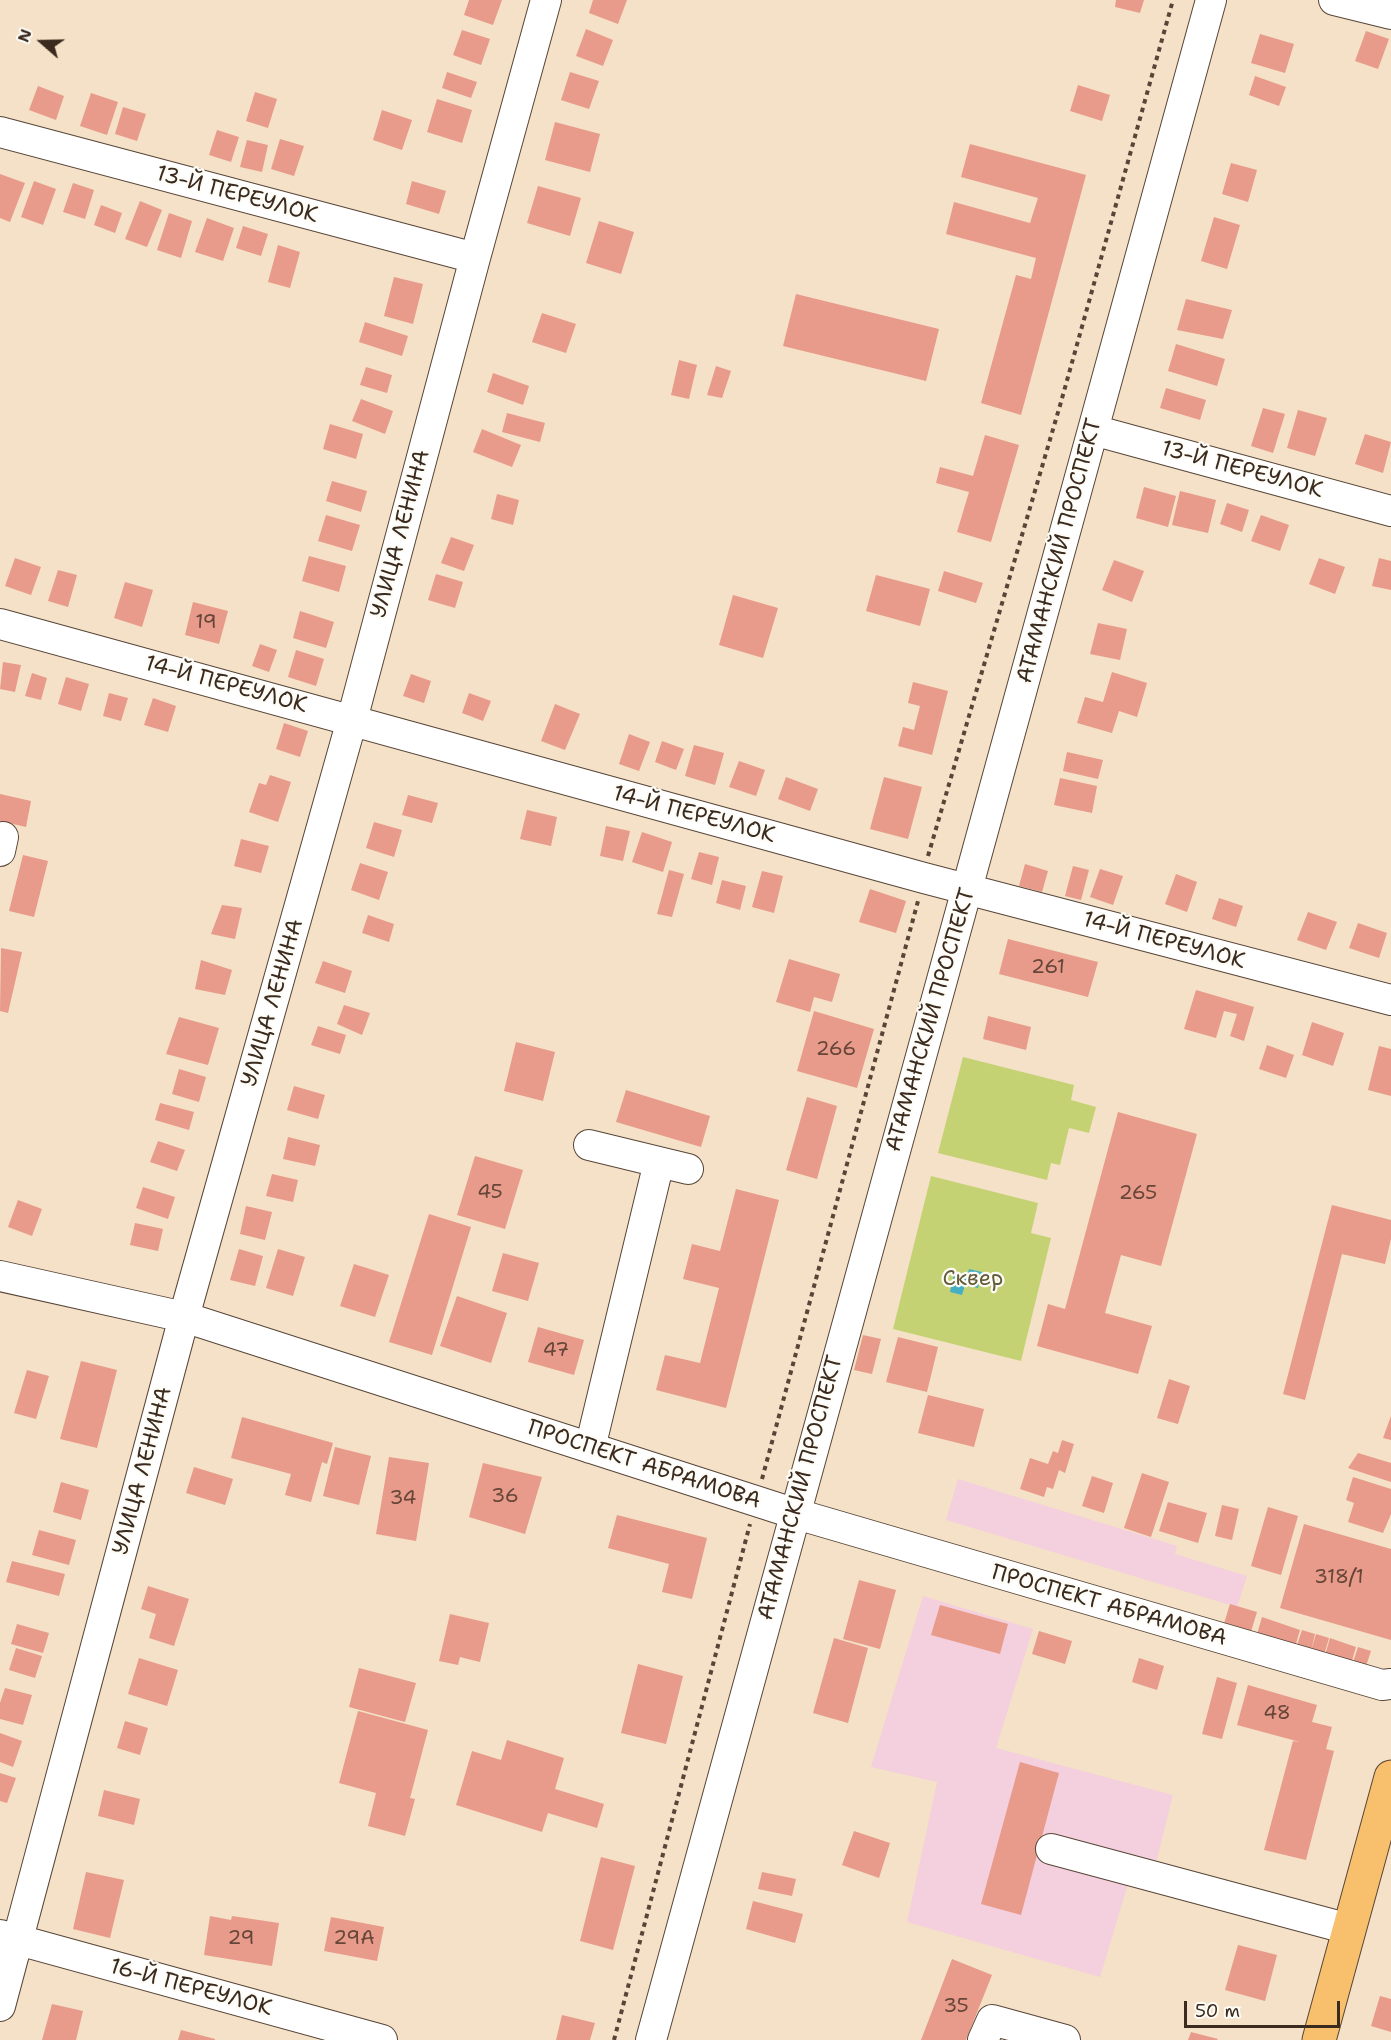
<!DOCTYPE html>
<html>
<head>
<meta charset="utf-8">
<style>
  body { margin:0 }
  #map { position:relative; width:1391px; height:2040px; overflow:hidden; background:#f4e1c7; font-family:"Shantell Sans",sans-serif }
  canvas { display:block }
  .north { position:absolute; left:12px; top:12px; width:60px; height:60px; -webkit-text-stroke:4px #fdfcf7; paint-order:stroke; rotate:290deg; font-size:16px; font-weight:700; line-height:24px; text-align:center; color:#3b2a1e }
  .north::after { content:''; display:block; margin:auto; width:21px; height:27px; background:#3b2a1e; clip-path:polygon(50% 0,100% 100%,50% 72%,0 100%) }
  .scale { position:absolute; left:1184px; top:2001px; width:156px; height:27px; box-sizing:border-box; border:3px solid #3b2a1e; border-top:0; padding-left:8px; font-size:18px; line-height:21px; white-space:nowrap; color:#3b2a1e; -webkit-text-stroke:4px #fdfcf7; paint-order:stroke }
</style>
</head>
<body>
<div id="map">
<canvas width="1391" height="2040"></canvas>
<div class="north">N</div>
<div class="scale">50 m</div>
</div>
<script>
const c = document.querySelector('canvas').getContext('2d');
c.lineJoin = 'round';
function paint(path, color) {
  c.fillStyle = color;
  c.fill(path, 'evenodd');
}
function trace(path, color, width, dash) {
  c.strokeStyle = color;
  c.lineWidth = width;
  c.lineCap = dash ? 'butt' : 'round';
  c.setLineDash(dash || []);
  c.stroke(path);
}
function label(font, color, halo, rows, align = 'center') {
  c.font = font + ' "Shantell Sans",sans-serif';
  c.lineWidth = 4.5;
  c.setLineDash([]);
  c.textBaseline = 'middle';
  c.strokeStyle = halo;
  c.fillStyle = color;
  for (const [text, x, y, turn = 0] of rows) {
    c.save();
    c.translate(x, y);
    c.rotate((+turn || 0) * Math.PI / 180);
    c.textAlign = isNaN(turn) ? turn : align;
    if (halo) c.strokeText(text, 0, 0);
    c.fillText(text, 0, 0);
    c.restore();
  }
}
paint(new Path2D(`
  M958,1479L1177,1546L1175,1554L1247,1576L1237,1607L946,1520Z
  M923,1596L1033,1629L996,1748L1173,1795L1149,1891L1128,1884L1100,1977L907,1922L937,1782L871,1767Z`), '#f4cfdd');
paint(new Path2D(`
  M963,1057L1074,1085L1071,1100L1096,1107L1089,1133L1069,1128L1060,1165L1051,1163L1047,1180L938,1153Z
  M931,1176L1038,1203L1031,1233L1051,1238L1021,1361L893,1329Z`), '#c5d273');
paint(new Path2D(`
  M969,1269L982,1272L978,1288L965,1285L962,1295L950,1292L954,1274L967,1277Z`), '#45b0c3');
paint(new Path2D(`
  M469,0H502L493,25L464,15Z
  M593,0H627L618,24L589,13Z
  M1116,0H1144L1140,13L1115,7Z
  M586,29L613,40L603,66L576,56Z
  M462,30L490,39L481,65L453,55Z
  M1366,31L1389,39L1378,69L1355,61Z
  M1260,34L1294,44L1285,73L1251,63Z
  M447,72L477,82L471,98L442,88Z
  M570,72L599,81L589,109L561,100Z
  M1255,76L1286,87L1279,106L1249,95Z
  M1078,85L1110,95L1102,121L1070,111Z
  M38,86L64,96L56,120L29,110Z
  M255,92L277,99L268,128L246,121Z
  M91,93L118,102L107,135L80,126Z
  M437,99L472,110L462,143L427,132Z
  M123,107L146,114L137,141L115,134Z
  M382,110L412,120L402,150L373,140Z
  M555,122L600,134L590,172L545,160Z
  M217,130L239,137L231,162L209,155Z
  M280,139L304,146L294,176L271,169Z
  M247,140L268,145L262,172L240,167Z
  M970,144L1086,175L1021,415L981,403L1016,275L1031,279L1036,258L946,234L954,202L1030,223L1038,198L961,177Z
  M1231,163L1257,170L1248,202L1222,194Z
  M0,174L25,183L10,222L0,218Z
  M34,181L56,189L43,225L21,217Z
  M412,181L446,191L439,214L406,204Z
  M73,183L94,190L85,219L63,212Z
  M538,186L581,198L570,236L527,223Z
  M140,201L162,210L147,247L125,239Z
  M101,205L122,213L115,233L94,225Z
  M169,213L192,221L181,258L157,250Z
  M1214,217L1240,225L1227,269L1201,261Z
  M207,218L234,228L223,261L195,252Z
  M599,221L634,232L621,274L586,263Z
  M243,226L268,234L261,256L236,248Z
  M278,245L300,252L290,288L268,282Z
  M394,277L423,284L413,324L384,316Z
  M796,294L939,329L926,381L783,346Z
  M1186,299L1232,310L1223,339L1177,330Z
  M542,313L576,324L566,353L532,342Z
  M365,322L408,336L402,356L359,342Z
  M1176,344L1225,359L1217,386L1168,371Z
  M679,360L697,365L689,399L671,395Z
  M716,366L731,371L722,398L707,395Z
  M366,367L392,375L387,393L360,385Z
  M493,373L529,386L523,405L487,392Z
  M1166,388L1206,400L1200,420L1160,408Z
  M361,399L393,411L385,434L352,421Z
  M1263,408L1285,414L1273,453L1251,446Z
  M1298,410L1327,418L1315,456L1287,448Z
  M507,413L545,423L540,442L502,432Z
  M330,424L363,434L356,459L323,449Z
  M482,429L521,445L512,467L473,452Z
  M1365,434L1391,442L1383,473L1355,464Z
  M985,435L1019,445L991,542L957,532L969,492L936,483L940,467L973,476Z
  M332,481L367,491L361,512L326,501Z
  M1144,487L1176,496L1168,527L1136,518Z
  M1180,491L1216,500L1208,533L1172,525Z
  M497,494L519,500L513,525L491,519Z
  M1227,503L1249,510L1242,532L1220,524Z
  M326,515L360,525L352,551L318,541Z
  M1261,515L1289,525L1280,551L1251,541Z
  M451,537L474,545L464,571L441,563Z
  M309,556L346,566L339,592L302,581Z
  M15,558L41,567L31,595L5,586Z
  M1319,558L1345,567L1335,594L1309,584Z
  M1379,558L1391,561V590L1372,586Z
  M1114,560L1144,571L1132,602L1102,590Z
  M58,570L77,575L68,607L48,601Z
  M944,571L983,583L976,603L938,591Z
  M436,574L463,582L455,608L428,600Z
  M876,575L930,589L920,626L866,611Z
  M125,582L153,590L142,627L114,618Z
  M733,595L778,608L763,658L719,645Z
  M193,602L228,611L219,644L185,635Z
  M300,611L334,622L326,648L293,638Z
  M1098,623L1127,629L1120,660L1090,654Z
  M260,644L277,650L269,672L252,666Z
  M296,650L324,659L316,686L288,677Z
  M3,662L21,665L15,692L0,689Z
  M1112,672L1147,683L1137,717L1119,711L1112,733L1077,723L1085,697L1103,702Z
  M32,673L47,678L41,700L25,696Z
  M411,674L431,681L424,703L403,696Z
  M66,677L89,684L81,711L58,704Z
  M913,682L948,691L932,755L898,746L903,727L914,730L920,706L908,703Z
  M109,693L128,698L121,721L103,716Z
  M469,693L491,701L483,721L462,713Z
  M153,698L176,706L168,732L144,725Z
  M555,704L580,714L565,750L541,741Z
  M284,723L308,731L300,757L276,749Z
  M629,734L650,742L639,771L619,764Z
  M662,741L684,749L676,770L655,762Z
  M694,745L724,753L715,785L685,776Z
  M1067,752L1103,760L1098,779L1063,771Z
  M739,761L765,770L756,796L729,787Z
  M270,775L291,782L278,822L249,812L259,783L266,785Z
  M786,777L818,789L810,811L778,799Z
  M884,777L922,787L908,839L870,829Z
  M1060,778L1097,786L1092,813L1054,805Z
  M0,794L31,801L26,827L0,821Z
  M408,795L438,803L432,823L402,815Z
  M527,810L557,817L551,846L520,839Z
  M374,822L402,830L394,857L366,848Z
  M606,826L630,831L623,861L600,856Z
  M642,832L672,842L663,872L632,862Z
  M241,839L269,846L261,873L234,866Z
  M699,852L719,857L712,885L691,879Z
  M23,855L48,861L34,917L9,911Z
  M360,863L388,872L379,900L351,890Z
  M1025,864L1048,871L1042,892L1019,886Z
  M1073,866L1089,870L1081,900L1065,896Z
  M1100,869L1123,876L1113,905L1090,897Z
  M669,870L684,874L672,917L657,914Z
  M762,871L783,876L774,913L752,907Z
  M1176,874L1197,882L1187,912L1165,904Z
  M722,880L746,886L740,910L716,903Z
  M870,889L906,901L896,933L859,922Z
  M1219,898L1243,906L1236,927L1212,919Z
  M222,905L242,908L235,939L211,934Z
  M1308,912L1337,922L1326,950L1297,940Z
  M368,915L394,924L389,942L362,933Z
  M1358,923L1387,933L1379,958L1349,948Z
  M1008,939L1098,962L1088,997L999,974Z
  M1,948L22,952L8,1013L0,1011Z
  M789,959L840,974L832,1002L814,997L810,1012L776,1002Z
  M201,960L232,970L225,995L195,989Z
  M323,961L352,971L345,993L315,983Z
  M1196,990L1254,1007L1244,1041L1230,1036L1237,1014L1224,1011L1216,1038L1184,1029Z
  M344,1005L370,1013L362,1035L337,1024Z
  M814,1011L874,1029L857,1088L797,1071Z
  M988,1016L1031,1027L1026,1050L983,1039Z
  M179,1017L219,1028L208,1065L166,1054Z
  M1312,1022L1344,1033L1333,1066L1302,1055Z
  M318,1026L346,1035L340,1054L311,1045Z
  M516,1042L555,1052L543,1101L504,1091Z
  M1267,1045L1294,1055L1286,1078L1259,1069Z
  M1379,1046L1391,1049V1096L1368,1090Z
  M179,1069L206,1077L199,1102L172,1094Z
  M294,1086L325,1095L318,1119L287,1110Z
  M626,1090L710,1116L701,1147L616,1122Z
  M807,1097L837,1106L817,1179L786,1170Z
  M160,1103L194,1112L189,1130L155,1120Z
  M1118,1112L1197,1134L1161,1266L1121,1255L1105,1313L1152,1326L1138,1374L1037,1346L1048,1304L1065,1309Z
  M288,1137L320,1145L315,1166L283,1159Z
  M158,1141L185,1150L177,1171L150,1162Z
  M475,1156L523,1170L505,1229L457,1215Z
  M272,1174L298,1180L293,1202L266,1196Z
  M143,1187L175,1197L168,1219L136,1208Z
  M736,1189L779,1200L726,1408L656,1390L665,1355L700,1363L719,1288L683,1279L692,1244L720,1251Z
  M18,1200L42,1209L32,1236L8,1227Z
  M1332,1205L1391,1220V1239L1385,1264L1342,1254L1305,1400L1283,1394Z
  M246,1206L272,1212L265,1240L240,1234Z
  M429,1214L471,1227L432,1355L389,1342Z
  M135,1223L163,1229L158,1251L130,1245Z
  M239,1249L263,1256L255,1286L230,1280Z
  M278,1249L305,1257L293,1296L266,1288Z
  M503,1253L539,1263L528,1301L492,1291Z
  M354,1264L389,1275L375,1317L340,1306Z
  M457,1296L507,1313L491,1363L440,1346Z
  M538,1327L584,1340L574,1375L528,1362Z
  M863,1335L881,1339L872,1374L854,1370Z
  M898,1337L938,1347L927,1392L886,1382Z
  M81,1361L117,1370L97,1448L60,1439Z
  M27,1370L49,1376L36,1419L14,1413Z
  M1169,1379L1190,1386L1178,1424L1157,1418Z
  M928,1395L984,1409L974,1447L918,1433Z
  M1391,1416V1440L1383,1438Z
  M242,1417L333,1443L327,1464L322,1462L311,1502L285,1495L291,1474L231,1458Z
  M1062,1440L1074,1444L1065,1473L1059,1470L1053,1489L1047,1487L1044,1497L1020,1489L1030,1458L1048,1464L1053,1451L1058,1453Z
  M335,1447L371,1456L359,1505L323,1496Z
  M1358,1453L1391,1463V1482L1348,1468Z
  M389,1457L429,1463L416,1541L376,1534Z
  M483,1463L542,1477L525,1534L469,1517Z
  M194,1467L233,1479L225,1505L186,1493Z
  M1142,1473L1169,1482L1151,1537L1124,1528Z
  M1092,1476L1113,1483L1104,1513L1082,1506Z
  M1353,1477L1391,1489V1514L1383,1533L1348,1522L1354,1503L1346,1500Z
  M61,1482L89,1490L81,1520L53,1512Z
  M1168,1502L1207,1513L1198,1543L1159,1531Z
  M1222,1505L1239,1509L1232,1540L1215,1536Z
  M1268,1507L1298,1516L1281,1575L1251,1566Z
  M617,1515L707,1538L692,1599L662,1592L669,1564L608,1548Z
  M1304,1524L1391,1549V1640L1280,1608Z
  M39,1530L76,1540L69,1565L32,1555Z
  M12,1561L65,1574L59,1596L6,1582Z
  M859,1580L896,1590L880,1649L843,1639Z
  M148,1586L189,1599L174,1646L149,1638L156,1614L141,1609Z
  M1230,1604L1257,1612L1249,1638L1222,1630Z
  M940,1605L1008,1624L1000,1654L931,1635Z
  M450,1614L489,1623L480,1662L460,1657L458,1665L439,1661Z
  M1262,1617L1300,1630L1293,1654L1255,1641Z
  M17,1624L49,1633L43,1653L11,1644Z
  M1302,1630L1315,1634L1311,1651L1316,1634L1329,1638L1322,1662L1294,1654Z
  M1039,1631L1072,1641L1065,1664L1032,1654Z
  M834,1638L868,1648L848,1723L813,1713Z
  M1330,1638L1356,1647L1349,1671L1323,1662Z
  M1358,1647L1371,1651L1363,1675L1350,1671Z
  M16,1648L42,1656L35,1678L9,1670Z
  M139,1658L178,1670L167,1706L128,1694Z
  M1139,1658L1164,1666L1157,1690L1132,1682Z
  M638,1664L683,1676L666,1744L621,1733Z
  M359,1668L416,1683L405,1722L349,1707Z
  M1217,1677L1237,1683L1222,1739L1202,1734Z
  M1248,1685L1317,1705L1312,1722L1332,1727L1326,1749L1334,1751L1306,1860L1264,1850L1293,1741L1300,1742L1237,1725Z
  M5,1688L32,1695L23,1725L0,1719V1703Z
  M358,1711L428,1730L410,1798L415,1799L405,1836L368,1826L376,1793L339,1783Z
  M125,1721L148,1728L140,1755L117,1748Z
  M0,1733L22,1741L13,1767L0,1762Z
  M507,1740L564,1758L555,1789L604,1804L597,1828L548,1813L542,1832L456,1805L472,1751L501,1760Z
  M1020,1762L1059,1773L1021,1915L981,1904Z
  M0,1773L16,1778L7,1803L0,1801Z
  M104,1790L140,1799L134,1825L98,1816Z
  M854,1831L890,1843L879,1878L842,1865Z
  M601,1857L635,1866L613,1950L580,1941Z
  M86,1872L124,1880L110,1938L73,1929Z
  M762,1872L796,1879L792,1896L758,1889Z
  M753,1901L803,1914L795,1943L746,1929Z
  M210,1916L231,1920L232,1916L279,1923L272,1966L204,1955Z
  M331,1917L384,1927L377,1961L324,1951Z
  M1238,1945L1277,1955L1265,2001L1225,1990Z
  M952,1959L992,1975L966,2040H921Z
  M1380,1996L1391,1999V2032L1371,2026Z
  M52,2004L83,2011L76,2040H42Z
  M562,2015L595,2023L590,2040H556Z
  M181,2030L215,2039V2040H178Z
  M1191,2032L1218,2039L1217,2040H1188Z`), '#e89b8a');
const minor = new Path2D(`
  M1334,0L1391,14
  M0,132L475,258
  M1093,430L1391,511
  M0,624L924,878L1391,1000
  M0,851L3,837
  M589,1145L659,1162L590,1448
  M659,1162L688,1169
  M0,1276L184,1317L793,1513L1382,1685L1391,1684
  M1051,1849L1349,1929
  M0,1935L382,2040
  M0,2006L184,1317L352,720L475,258L546,0
  M651,2040L1211,0
  M983,2040L992,2020L1065,2040`);
const major = new Path2D(`
  M1319,2040L1391,1777`);
trace(minor, '#574537', 32);
trace(major, '#574537', 35);
trace(new Path2D(`
  M928,856L1061,402L1173,0
  M762,1479L918,901
  M614,2040L750,1524`), '#574537', 4, [4.5, 4.5]);
trace(minor, '#fff', 30);
trace(major, '#f8bf6c', 33);
label('20px', '#664639', null, [
  ["19",206,623],
  ["261",1048,968],
  ["266",836,1050],
  ["45",490,1193],
  ["265",1138,1194],
  ["47",556,1351],
  ["36",505,1497],
  ["34",403,1499],
  ["318/1",1339,1578],
  ["48",1277,1714],
  ["29",241,1939],
  ["29А",354,1939],
  ["35",956,2007]
]);
label('22px', '#3b2a1e', '#fdfcf7', [
  ["13-Й ПЕРЕУЛОК",237,195,15],
  ["13-Й ПЕРЕУЛОК",1242,470,15],
  ["УЛИЦА ЛЕНИНА",401,534,-75],
  ["АТАМАНСКИЙ ПРОСПЕКТ",1060,551,-75],
  ["14-Й ПЕРЕУЛОК",226,685,15],
  ["14-Й ПЕРЕУЛОК",694,815,15],
  ["14-Й ПЕРЕУЛОК",1164,941,15],
  ["УЛИЦА ЛЕНИНА",273,1003,-74],
  ["АТАМАНСКИЙ ПРОСПЕКТ",931,1020,-74],
  ["ПРОСПЕКТ АБРАМОВА",644,1465,18],
  ["УЛИЦА ЛЕНИНА",143,1471,-75],
  ["АТАМАНСКИЙ ПРОСПЕКТ",801,1488,-75],
  ["ПРОСПЕКТ АБРАМОВА",1109,1606,16],
  ["16-Й ПЕРЕУЛОК",191,1988,15]
]);
label('22px', '#645c38', '#fdfcf7', [
  ["Сквер",973,1279]
]);
</script>
</body>
</html>
